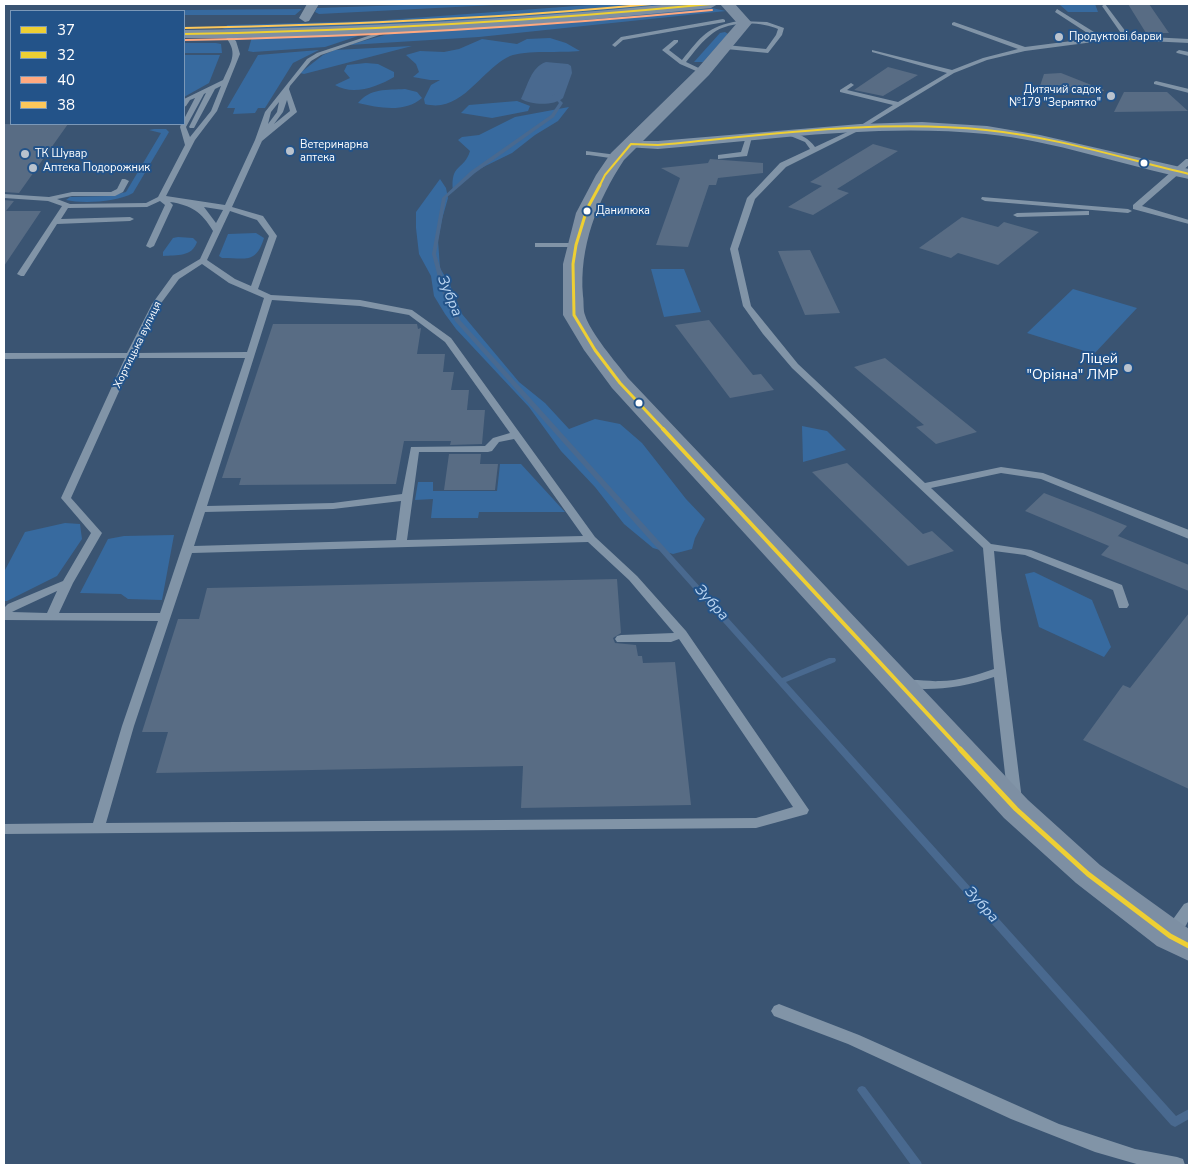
<!DOCTYPE html>
<html>
<head>
<meta charset="utf-8">
<style>
  body { margin:0 }
  #map { position:relative; width:1193px; height:1169px; overflow:hidden; background:#3a5472; font-family:"Nunito Sans",sans-serif }
  canvas { display:block }
  .frame { position:absolute; inset:0; border:5px solid #fff; pointer-events:none }
  .legend { position:absolute; left:10px; top:10px; width:175px; height:115px; box-sizing:border-box; background:#235389; border:1px solid #7b98b8; margin:0; padding:6px 9px; list-style:none; font-size:15px; color:#fff }
  .legend li { display:flex; align-items:center; gap:10px; height:25px }
  .legend b { width:25px; border:1px solid #7b98b8 }
</style>
</head>
<body>
<div id="map">
<canvas width="1193" height="1169"></canvas>
<div class="frame"></div>
<ul class="legend">
<li><b style="height:6px;background:#eecf33"></b>37</li>
<li><b style="height:6px;background:#eecf33"></b>32</li>
<li><b style="height:6px;background:#ffa980"></b>40</li>
<li><b style="height:6px;background:#fdc75a"></b>38</li>
</ul>
</div>
<script>
const c = document.querySelector('canvas').getContext('2d');
c.lineJoin = 'round';
function paint(path, color) {
  c.fillStyle = color;
  c.fill(path, 'evenodd');
}
function trace(path, color, width, dash) {
  c.strokeStyle = color;
  c.lineWidth = width;
  c.lineCap = dash ? 'butt' : 'round';
  c.setLineDash(dash || []);
  c.stroke(path);
}
function label(font, color, halo, rows, align = 'center') {
  c.font = font + ' "Nunito Sans",sans-serif';
  c.lineWidth = 4;
  c.setLineDash([]);
  c.textBaseline = 'middle';
  c.strokeStyle = halo;
  c.fillStyle = color;
  for (const [text, x, y, turn = 0] of rows) {
    c.save();
    c.translate(x, y);
    c.rotate((+turn || 0) * Math.PI / 180);
    c.textAlign = isNaN(turn) ? turn : align;
    if (halo) c.strokeText(text, 0, 0);
    c.fillText(text, 0, 0);
    c.restore();
  }
}
paint(new Path2D(`
  M435,4H514L319,14L315,12L317,8Z
  M603,4H678C528,20 377,27 227,30L222,28L228,25L372,21Z
  M1095,4L1098,12H1068L1060,5Z
  M712,8L726,11L479,37L349,45L395,32Z
  M302,9L295,15H184V11H80Z
  M725,32L728,34L703,62H694L720,33Z
  M367,33L325,47L253,52L248,51L252,37Z
  M550,38L566,43L580,51C563,53 525,50 510,56C481,69 462,114 425,104L424,99L431,85L440,80H430L413,77L419,72L416,64L406,55L420,51L444,52L459,49L482,39L517,44L527,39Z
  M184,43H216L221,44L222,53H184Z
  M412,46L304,74L300,73L323,55L335,50Z
  M319,50L293,63L265,108H258L255,113L233,114L235,108H227L258,55Z
  M184,55H220L209,83L184,97Z
  M366,63L378,64L394,72V77C377,87 353,96 335,85L350,78L344,71L347,65Z
  M405,89L417,92L422,98C405,113 379,108 358,103C370,88 387,90 405,89Z
  M517,101L530,106L528,111L492,118L461,113L469,105Z
  M569,107L558,121L535,135L512,153L473,172L453,191C450,163 464,171 470,151L458,140L462,137L479,135L515,117Z
  M154,129H166L169,132L133,193C117,202 83,204 66,200L70,197L110,196L126,192L161,133L149,130Z
  M440,179L446,188L448,198L442,219L438,240L440,268L450,285L462,314L519,382L545,403L569,429L595,419L620,424L642,443L686,499L705,519L695,538L692,549L673,554L653,548L624,524L595,487L561,451L529,407L456,329L445,314L434,296L431,276L419,254L416,228V212Z
  M256,233L264,238C256,264 246,258 222,258L219,256L228,234Z
  M178,237L193,238L197,242C192,257 177,255 163,256V252L173,238Z
  M651,269H684L701,312L664,317Z
  M1073,289L1137,308L1094,354L1027,333Z
  M802,426L827,431L846,450L803,462Z
  M500,464H521L565,512H479L478,518H431L433,499L415,500L418,482H433V491H497Z
  M65,523L80,524L82,539L57,576L7,601H4V572L25,532Z
  M174,535L162,600L128,599L121,594L80,593L108,539L124,536Z
  M1034,572L1092,600L1111,647L1104,657L1039,627L1025,574Z`), '#376a9f');
paint(new Path2D(`
  M546,62L568,64L571,66L572,73L563,98C554,106 531,105 521,99C528,85 531,67 546,62Z`), '#49698f');
paint(new Path2D(`
  M554,94L563,103L554,117L475,173L446,198L436,254L447,289L460,320L782,678L829,658H835L836,660L835,662L786,682L1176,1116L1189,1109V1119L1175,1127L1171,1125L455,321L441,289L432,254L442,198L471,171L551,115L559,103L552,95Z
  M862,1086L865,1087L921,1162L922,1165H911L859,1093L857,1090L859,1087Z`), '#49698f');
paint(new Path2D(`
  M1128,4H1149L1169,33H1146Z
  M888,67L918,75L883,96L854,90Z
  M1061,73L1104,90V91L1038,92L1044,74Z
  M1124,92H1167L1188,111L1114,112Z
  M4,124H68L19,193L4,192Z
  M873,144L898,151L837,189L849,193L813,215L788,207L822,186L810,182Z
  M710,159L763,163V173L718,178L716,185H709L688,247L656,245L680,178L661,168L708,163Z
  M4,200L14,201L6,211H41L4,266Z
  M962,217L998,227L1004,222L1039,232L998,265L958,253L951,258L919,248Z
  M810,250L840,313L805,315L778,251Z
  M709,320L753,375L761,374L774,390L730,398L675,325Z
  M273,324H417L418,329L421,328L417,354H445L443,372H454L451,390H469L467,410H485L482,444L450,445L451,441H404L396,484L239,485L241,478H222Z
  M885,358L977,432L936,444L916,427L924,425L854,367Z
  M449,454H481L480,464H498L495,490H444Z
  M847,463L923,534L932,531L954,551L908,566L812,472Z
  M1044,493L1093,512L1127,526L1109,546L1025,511Z
  M1118,536L1189,565V591L1101,555Z
  M617,579L621,633L613,638L615,643L636,645L638,656H642L643,663L675,662L691,805L521,808L523,766L156,773L168,732H142L178,619H199L207,588Z
  M1189,613V789L1083,740L1123,685L1130,688Z`), '#586c84');
paint(new Path2D(`
  M1105,4L1129,36L1189,39V43L1127,40L1101,41L1025,51L987,60L954,73L862,129L786,167L755,199L738,249L751,306L798,364L925,483L1001,467L1043,473L1189,530V539L1041,479L1001,473L931,488L991,544L1031,550L1122,585L1129,605L1127,608H1119L1113,590L1025,555L994,551L1001,630L1022,800L1020,803L1015,805L1010,803L1008,800L994,677C964,687 937,691 905,688L901,687L899,684L901,681C912,678 928,682 940,681C959,681 976,675 994,669L983,548L792,368L763,334L743,306L730,249L747,198L780,163L810,149L805,142L788,135V133C798,132 809,138 815,147L858,127L893,105L840,92V90L851,83L854,85L847,90L898,102L947,73L872,52V50L952,70L983,58L1018,49L952,25V23L954,22L1025,47L1095,38L1055,12L1057,9L1102,37L1123,36L1102,6Z
  M723,19L725,20V22L623,40L615,47L612,45L621,37Z
  M739,21L767,22L784,28L782,35L768,53L726,49L723,47L726,45L766,49L776,35L778,29C761,21 728,21 713,33C702,41 694,52 686,62L705,71V73L703,74L680,64L662,50L674,40H678V42L669,50L682,60C701,37 707,26 739,21Z
  M389,29L394,30L321,55L311,61L290,86L289,89L297,112L262,141L232,207L263,216L277,236L258,289L271,295L360,300L412,310L451,338L595,537L637,576L686,631L809,810L807,814L756,828L4,834V824L93,823L122,726L158,621L4,620V608L8,604L63,581L91,533L61,498L125,358L4,359V353H127L152,304L173,275L200,259L213,231C202,212 191,205 170,202L173,205L154,246L150,248L146,246L165,205L160,201L147,207L68,208L61,219L130,217L134,219L130,221L57,224L24,276H21L17,274L62,206L48,201L4,198V194L49,197L72,192H111L117,189L122,179H125L129,181L123,192L115,196H72L57,199L70,204L146,203L158,197L185,145L180,127L181,124H184V119L195,98L190,100L186,106L184,107V99L223,80C232,60 239,52 223,34L226,32L236,41L240,54L217,111L195,140L166,196L225,205L255,140L265,112L307,59L317,53ZM221,86L211,111L190,137L186,127L204,94L206,93L189,127L190,128H194L215,89ZM287,100L290,111L274,124L283,112ZM279,102L277,112L268,124L271,112ZM204,207L223,210L216,223ZM230,211L257,220L269,236L251,286L235,279L207,260ZM202,264L229,283L264,298L247,352L136,353L159,306L179,279ZM272,300L360,306L409,315L445,342L510,433L493,438L485,446L411,447L402,494L333,503L207,506ZM134,358H245L160,613H59L73,583L102,533L71,498ZM514,439L583,536L407,540L419,452H488L492,451L499,442ZM401,501L396,540L194,546L205,512L333,509ZM588,542L629,580L674,633L621,635L617,636L615,639L617,642H671L679,639L793,807L756,818L106,823L134,726L192,553ZM57,591L47,613L12,612L16,610Z
  M1179,50L1189,52V56L1177,53L1176,52Z
  M1156,81L1189,89V93L1154,84V82Z
  M749,135L752,137L747,156L718,159V155L741,152L746,137Z
  M586,151L617,155L621,157L617,159L589,155H586Z
  M1186,159H1189V165L1142,206L1189,220V224L1133,209V205Z
  M982,197L1128,209L1132,211L1128,213L985,201L981,199Z
  M1086,211H1089V215L1017,217L1013,215L1017,213Z
  M535,243H576L580,245L576,247H535Z
  M1189,902C1189,907 1191,914 1189,919C1186,928 1176,940 1166,937L1164,933L1166,929L1184,904Z
  M779,1004L859,1035L1059,1124L1135,1149L1177,1157L1183,1159L1185,1165H1140L1095,1152L1011,1119L848,1044L774,1016L771,1011L774,1006Z`), '#8194a7');
paint(new Path2D(`
  M307,4H319L309,21L305,22L299,18Z
  M922,122L987,126L1040,135L1189,169V179C1122,165 1055,141 986,134C877,123 766,140 658,149L626,147L624,144L626,141H658L860,124Z`), '#8194a7');
paint(new Path2D(`
  M672,4H718L711,8C536,26 360,39 184,38V30C347,28 510,20 672,4Z
  M720,4H735L752,23L709,75L624,160C597,201 579,247 583,296C584,302 583,310 585,315C591,334 616,362 628,378L1028,800L1100,865L1189,929V961L1157,946L1076,883L1004,818L612,388L584,350L563,315V264L576,213L596,175L611,153L697,69L737,23Z`), '#7d8fa3');
trace(new Path2D(`
  M631,144L658,145C767,135 877,119 986,130C1055,137 1122,158 1189,174
  M599,187L605,175L631,144`), '#eecf33', 2);
trace(new Path2D(`
  M600,185L587,209L576,245L573,264L574,315L595,350L620,383L664,430`), '#eecf33', 3);
trace(new Path2D(`
  M663,429L961,750`), '#eecf33', 4);
trace(new Path2D(`
  M960,749L1016,809L1088,874L1170,936L1189,946`), '#eecf33', 5);
trace(new Path2D(`
  M184,34C360,31 536,21 711,4`), '#eecf33', 2);
trace(new Path2D(`
  M184,40C361,37 536,27 712,10`), '#ffa980', 2);
trace(new Path2D(`
  M184,28C340,25 496,19 652,4`), '#fdc75a', 2);
for (const [x, y, r, color] of [
  [1059,37,5,"#bac3ce"],
  [1111,96,5,"#bac3ce"],
  [290,151,5,"#bac3ce"],
  [25,154,5,"#bac3ce"],
  [1144,163,4.5,"#fff"],
  [33,168,5,"#bac3ce"],
  [587,211,4.5,"#fff"],
  [1128,368,5,"#bac3ce"],
  [639,403,4.5,"#fff"]
]) {
  const dot = new Path2D();
  dot.arc(x, y, r, 0, 2 * Math.PI);
  c.fillStyle = color;
  c.fill(dot);
  trace(dot, '#235389', 2);
}
label('11px', '#fff', '#235389', [
  ["Продуктові барви",1069,37],
  ["Дитячий садок",1101,90,"right"],
  ["№179 \"Зернятко\"",1101,103,"right"],
  ["Ветеринарна",300,145],
  ["аптека",300,158],
  ["ТК Шувар",35,154],
  ["Аптека Подорожник",43,168]
], 'left');
label('11px', '#fff', '#235389', [
  ["Данилюка",596,211]
], 'left');
label('11px', '#fff', '#235389', [
  ["Хортицька вулиця",138,345,-64]
]);
label('14px', '#fff', '#235389', [
  ["Ліцей",1118,360],
  ["\"Оріяна\" ЛМР",1118,376]
], 'right');
label('italic 15px', '#bbd5f1', '#235389', [
  ["Зубра",449,296,68],
  ["Зубра",711,603,48],
  ["Зубра",981,905,48]
]);
</script>
</body>
</html>
